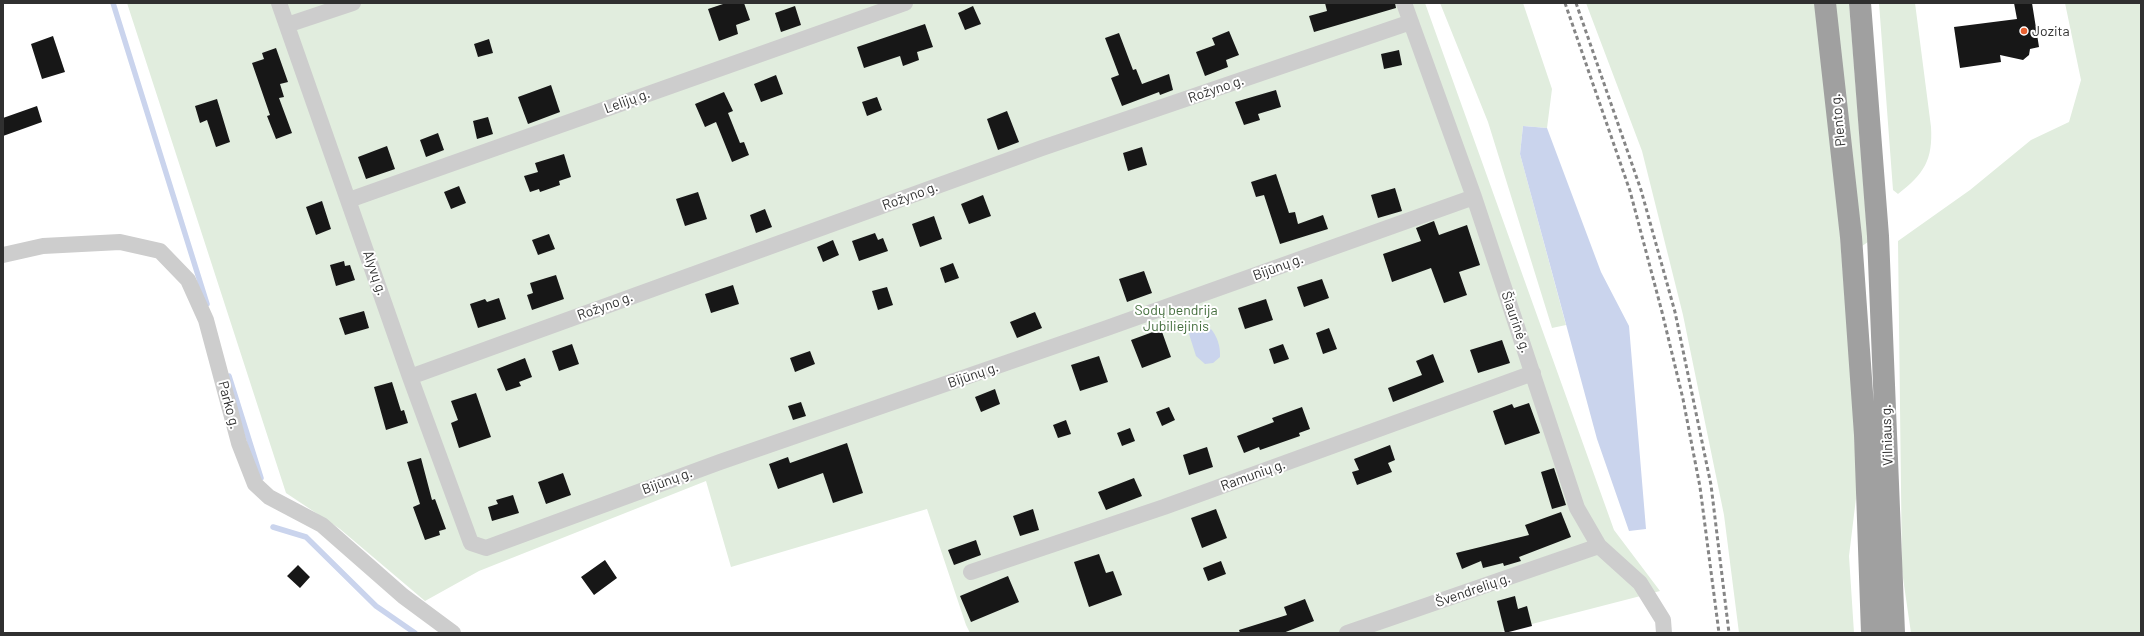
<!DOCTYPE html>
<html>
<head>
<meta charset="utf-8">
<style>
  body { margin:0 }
  #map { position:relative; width:2144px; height:636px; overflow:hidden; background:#fff; font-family:Barlow,sans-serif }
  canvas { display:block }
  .frame { position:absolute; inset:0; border:4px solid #303030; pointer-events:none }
</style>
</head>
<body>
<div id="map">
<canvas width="2144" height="636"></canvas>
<div class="frame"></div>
</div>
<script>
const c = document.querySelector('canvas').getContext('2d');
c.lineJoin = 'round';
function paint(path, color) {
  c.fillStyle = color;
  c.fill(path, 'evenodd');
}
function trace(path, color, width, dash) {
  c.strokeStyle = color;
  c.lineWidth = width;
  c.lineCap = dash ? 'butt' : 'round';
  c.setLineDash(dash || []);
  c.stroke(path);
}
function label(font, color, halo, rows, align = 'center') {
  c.font = font + ' Barlow,sans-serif';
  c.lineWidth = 4;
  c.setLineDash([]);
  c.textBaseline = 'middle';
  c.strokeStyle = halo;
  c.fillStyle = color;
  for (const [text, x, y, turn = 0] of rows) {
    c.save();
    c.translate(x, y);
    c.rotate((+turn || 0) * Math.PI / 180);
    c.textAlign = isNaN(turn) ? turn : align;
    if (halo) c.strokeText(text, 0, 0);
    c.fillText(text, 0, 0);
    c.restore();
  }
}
paint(new Path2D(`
  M127,3H1425L1614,530L1660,591L1497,633H970L966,625L927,509L731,567L706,481L479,571L425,601L340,529L286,493Z
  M1440,3H1523L1552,89L1547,128L1523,126L1520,154L1566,325L1552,328L1488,122Z
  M1586,3H1816L1828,84L1852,387L1857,490L1849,556L1854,633H1739L1724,515L1683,315L1642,151Z
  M1835,3H1849L1868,242L1862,246Z
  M1879,3H1915L1931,127C1933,160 1924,174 1898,194L1893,190Z
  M2065,3H2141V633H1911L1902,571L1898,241L1970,190L2031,140L2069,122L2081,80Z`), '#e1edde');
paint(new Path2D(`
  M1523,126L1547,128L1601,272L1629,326L1646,529L1629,531L1597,439L1520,154Z
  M1201,322C1214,327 1221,343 1220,357L1213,363L1205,364L1196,356L1189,334L1192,327Z`), '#cad4ed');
trace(new Path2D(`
  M113,3L207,304
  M229,376L261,478
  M273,527L306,537L376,606L415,633`), '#cad4ed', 5.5);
paint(new Path2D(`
  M726,3H744L750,20L736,25L738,34L719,41L708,9Z
  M1325,3H1395L1396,8L1314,32L1309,16L1327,11Z
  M2014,3H2032L2039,47L2030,49L2029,55L2023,60L2000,55L2001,62L1960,68L1954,27L2017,19Z
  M795,6L801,25L781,32L775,13Z
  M973,6L981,24L965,30L958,13Z
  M925,24L933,47L917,52L919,60L903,66L900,56L864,68L857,47Z
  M1229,31L1239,55L1226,60L1228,67L1205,76L1196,52L1215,45L1212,38Z
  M1119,33L1133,70L1136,69L1142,84L1169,74L1173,90L1160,95L1159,92L1122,106L1111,78L1119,75L1105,38Z
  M53,36L65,72L42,79L31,44Z
  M489,39L493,53L478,57L474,44Z
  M276,48L288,82L280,84L284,97L279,98L292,133L276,139L267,116L270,115L252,63L264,59L262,53Z
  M1399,50L1402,65L1384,69L1381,54Z
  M776,75L783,94L761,102L754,84Z
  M551,85L560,112L528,124L518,97Z
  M1276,90L1281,107L1258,114L1260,120L1244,125L1235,102Z
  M724,92L733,111L728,113L740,143L744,142L749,155L732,162L716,122L705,127L695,104Z
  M877,97L882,110L867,116L862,102Z
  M217,99L230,142L216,147L207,120L200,123L195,106Z
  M37,106L42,122L3,136V118Z
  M1007,111L1019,142L998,150L987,119Z
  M488,117L493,134L477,139L473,121Z
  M438,133L444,150L426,157L420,140Z
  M387,146L395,169L366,179L358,157Z
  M1142,147L1147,165L1128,171L1123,153Z
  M564,154L571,177L559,181L560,185L540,192L539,189L530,192L524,176L538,172L535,163Z
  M1276,174L1289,213L1295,212L1298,224L1323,215L1328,229L1280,244L1264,195L1256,197L1251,182Z
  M459,186L466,203L451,209L444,192Z
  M1395,188L1402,211L1378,218L1371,195Z
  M698,192L707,219L685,226L676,199Z
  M983,195L991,216L969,224L961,204Z
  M322,201L331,229L316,235L306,207Z
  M765,209L772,227L756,233L750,215Z
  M934,216L942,239L920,247L912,224Z
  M1434,221L1439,235L1467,225L1480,265L1459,272L1467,295L1444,303L1431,268L1392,282L1383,254L1421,241L1416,228Z
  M875,233L878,240L883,238L888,251L859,261L852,241Z
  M549,234L555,249L538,255L532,240Z
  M833,240L839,255L823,262L817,247Z
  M344,261L345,266L350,265L355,280L336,286L330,265Z
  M953,263L959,278L945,283L940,268Z
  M1144,271L1152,293L1127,302L1119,279Z
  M556,275L564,299L532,310L527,295L533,293L530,283Z
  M1322,279L1329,298L1304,307L1297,287Z
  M733,285L739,304L711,313L705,294Z
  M887,287L893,305L878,310L872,291Z
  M499,298L506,319L478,328L470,304L485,299L487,302Z
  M1266,299L1273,320L1245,329L1238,308Z
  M364,311L369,328L345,335L339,318Z
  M1035,312L1042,328L1017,338L1010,322Z
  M1329,328L1337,349L1323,354L1316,333Z
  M1161,329L1171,357L1142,368L1131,340Z
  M1502,340L1510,363L1478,373L1470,350Z
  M572,344L579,364L559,371L552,351Z
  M1283,344L1289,359L1274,364L1269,349Z
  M810,351L815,364L795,372L790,358Z
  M1433,354L1444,382L1393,402L1388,388L1422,375L1416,361Z
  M1099,356L1108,382L1080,391L1071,365Z
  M525,358L532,377L519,382L521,386L506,391L497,369Z
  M392,382L401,411L404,410L408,423L386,430L374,387Z
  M995,389L1000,404L981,412L975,397Z
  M476,393L491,437L459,448L451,423L458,420L451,401Z
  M801,402L806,416L793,420L788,406Z
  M1529,403L1540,433L1505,445L1493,411L1512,404L1514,408Z
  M1169,407L1175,420L1162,426L1156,412Z
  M1302,407L1310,429L1299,433L1300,436L1260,450L1259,447L1244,453L1237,436L1274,422L1272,418Z
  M1066,420L1071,434L1058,438L1053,425Z
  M1130,428L1135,441L1122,446L1117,433Z
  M847,443L863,493L833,503L823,473L778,489L769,464L788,457L790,463Z
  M1390,445L1395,460L1388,463L1392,472L1357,485L1352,472L1359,470L1354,459Z
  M1207,447L1213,467L1189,475L1183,455Z
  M421,458L432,500L435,499L446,529L439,531L440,535L425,540L413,507L420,504L407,462Z
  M1554,468L1566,505L1552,509L1541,472Z
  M563,473L571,495L546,504L538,482Z
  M1134,478L1142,496L1106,510L1098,492Z
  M513,495L519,513L492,521L488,507L498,504L496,500Z
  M1033,509L1039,530L1020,536L1013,516Z
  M1216,509L1227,538L1202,548L1191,518Z
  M1561,512L1571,537L1519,557L1521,561L1504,566L1503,563L1483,568L1481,561L1462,569L1456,553L1529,535L1525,525Z
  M976,540L981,555L954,565L948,550Z
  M1099,554L1106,573L1113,571L1122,595L1089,607L1074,562Z
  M605,560L617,578L594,595L581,577Z
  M1221,561L1226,574L1208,581L1203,568Z
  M298,565L310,577L300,588L287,576Z
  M1008,576L1019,602L971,622L960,596Z
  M1515,596L1518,609L1527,606L1532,626L1505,633L1497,601Z
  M1305,599L1314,621L1283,633H1240L1239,630L1287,615L1284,607Z`), '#171717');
trace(new Path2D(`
  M279,3L410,377L471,543L486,548L720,462L1107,328L1474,197
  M1404,3L1474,197L1577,508L1599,546L1640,583L1663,620L1664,633
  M287,25L353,3
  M349,200L905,3
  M3,255L43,246L120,242L160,251L188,280L206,320L239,443L255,484L269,497L322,525L403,596L453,633
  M410,377L1042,148L1411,22
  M971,572L1164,507L1533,373
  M1347,633L1599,546`), '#cdcdcd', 16);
trace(new Path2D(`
  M1825,3L1851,237L1865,435L1872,633
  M1860,3L1878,236L1894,633`), '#a0a0a0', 22);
trace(new Path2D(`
  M1565,3L1630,191L1662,312L1683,399L1700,487L1719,633
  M1576,3L1641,190L1675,312L1711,485L1729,633`), '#858585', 3, [4, 3]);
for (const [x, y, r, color] of [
  [2024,31,4,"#e86131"]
]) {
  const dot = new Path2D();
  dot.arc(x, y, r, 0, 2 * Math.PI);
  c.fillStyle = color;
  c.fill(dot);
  trace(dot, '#fff', 1.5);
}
label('14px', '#303030', '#fff', [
  ["Jozita",2032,31]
], 'left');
label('14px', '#303030', '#fff', [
  ["Rožyno g.",1216,89,-19],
  ["Lelijų g.",627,101,-20],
  ["Plento g.",1838,120,-96],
  ["Rožyno g.",910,196,-20],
  ["Bijūnų g.",1278,267,-20],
  ["Alyvų g.",375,273,71],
  ["Rožyno g.",605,306,-20],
  ["Šiaurinė g.",1516,322,71],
  ["Bijūnų g.",973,375,-19],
  ["Parko g.",229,405,75],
  ["Vilniaus g.",1887,435,-92],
  ["Ramunių g.",1253,475,-20],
  ["Bijūnų g.",667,481,-20],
  ["Švendrelių g.",1473,590,-19]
]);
label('14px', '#436d3c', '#fff', [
  ["Sodų bendrija",1176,310],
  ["Jubiliejinis",1176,326]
]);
</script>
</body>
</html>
